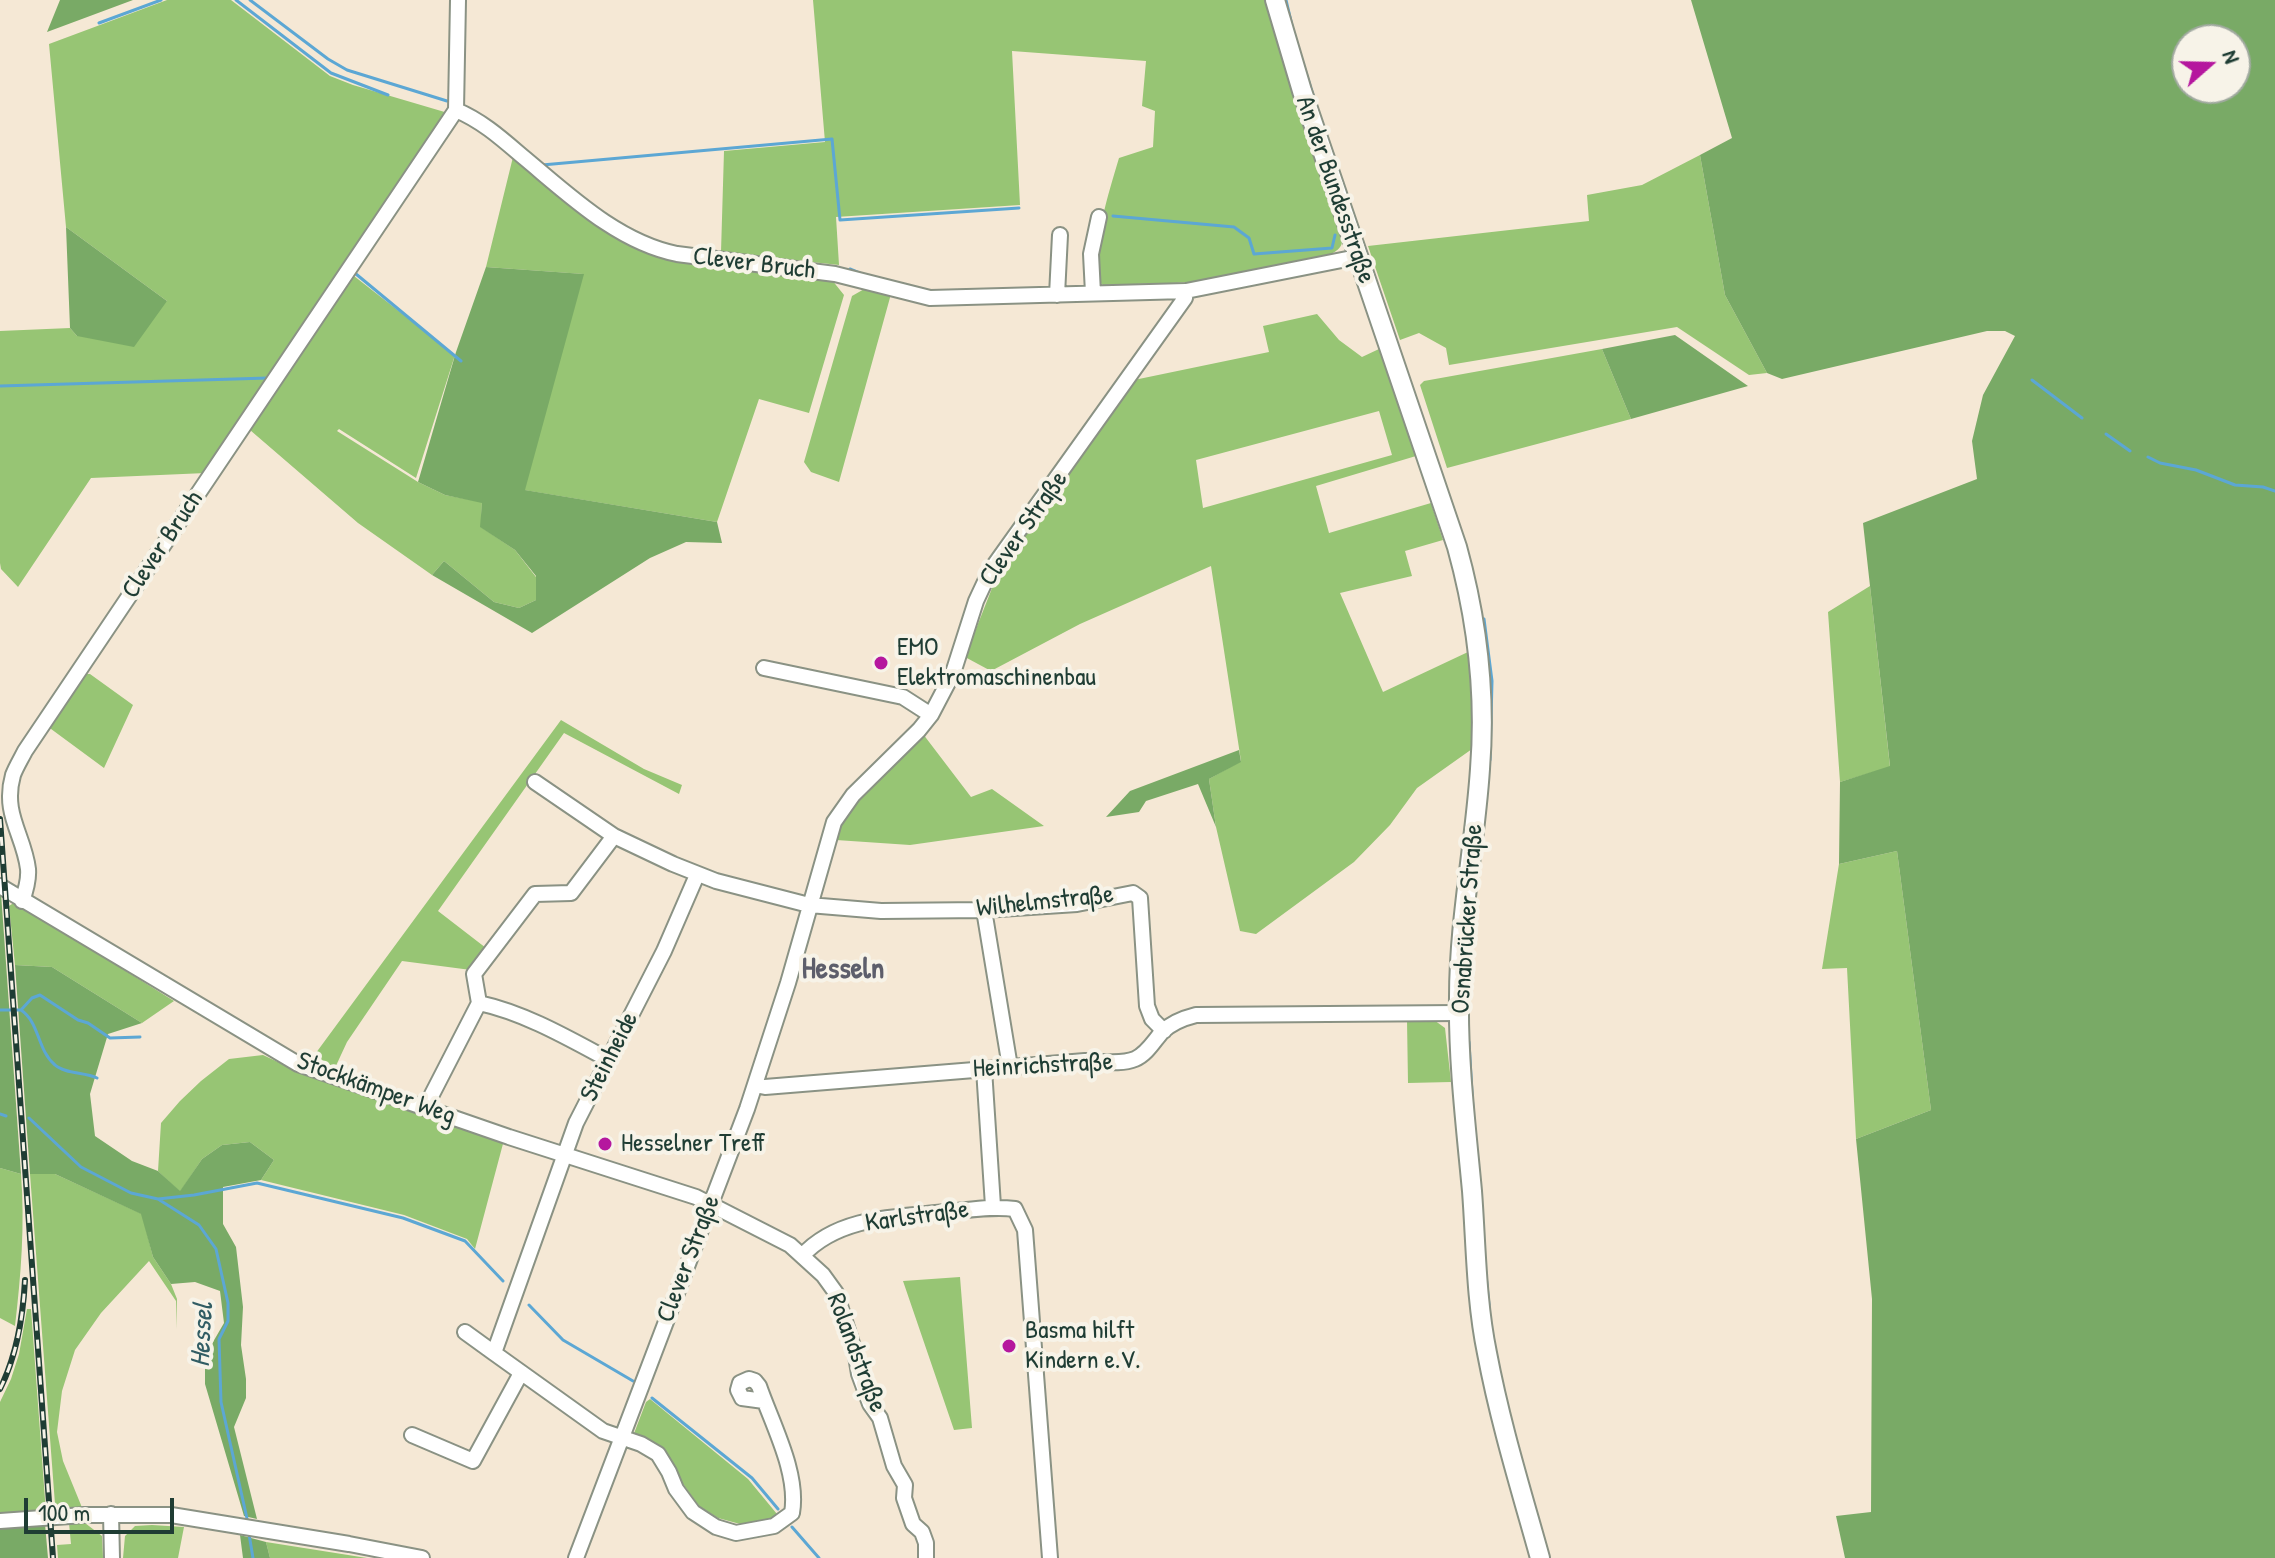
<!DOCTYPE html>
<html>
<head>
<meta charset="utf-8">
<style>
  body { margin:0 }
  #map { position:relative; width:2275px; height:1558px; overflow:hidden; background:#f5e8d5; font-family:"Patrick Hand",sans-serif }
  canvas { display:block }
  .north { position:absolute; left:2171px; top:24px; width:80px; height:80px; box-sizing:border-box; background:#f7f3e8; border:2px solid #a1aaa0; border-radius:50%; rotate:70deg; font-size:22px; font-weight:700; line-height:32px; text-align:center; color:#1f3d34 }
  .north::after { content:''; display:block; margin:auto; width:28px; height:36px; background:#b5179e; clip-path:polygon(50% 0,100% 100%,50% 72%,0 100%) }
  .scale { position:absolute; left:24px; top:1498px; width:150px; height:36px; box-sizing:border-box; border:4px solid #1f3d34; border-top:0; padding-left:10px; font-size:24px; line-height:28px; white-space:nowrap; color:#1f3d34; -webkit-text-stroke:6px #f7f3e8; paint-order:stroke }
</style>
</head>
<body>
<div id="map">
<canvas width="2275" height="1558"></canvas>
<div class="north">N</div>
<div class="scale">100 m</div>
</div>
<script>
const c = document.querySelector('canvas').getContext('2d');
c.lineJoin = 'round';
function paint(path, color) {
  c.fillStyle = color;
  c.fill(path, 'evenodd');
}
function trace(path, color, width, dash) {
  c.strokeStyle = color;
  c.lineWidth = width;
  c.lineCap = dash ? 'butt' : 'round';
  c.setLineDash(dash || []);
  c.stroke(path);
}
function label(font, color, halo, rows, align = 'center') {
  c.font = font + ' "Patrick Hand",sans-serif';
  c.lineWidth = 8;
  c.setLineDash([]);
  c.textBaseline = 'middle';
  c.strokeStyle = halo;
  c.fillStyle = color;
  for (const [text, x, y, turn = 0] of rows) {
    c.save();
    c.translate(x, y);
    c.rotate((+turn || 0) * Math.PI / 180);
    c.textAlign = isNaN(turn) ? turn : align;
    if (halo) c.strokeText(text, 0, 0);
    c.fillText(text, 0, 0);
    c.restore();
  }
}
paint(new Path2D(`
  M167,0H231L330,76L353,85L448,113L206,473L91,478L18,587L1,569L0,563V331L70,328L77,336L167,301L66,227L49,44Z
  M813,0H1266L1286,69L1342,232C1344,246 1340,250 1327,256L1204,282L1103,285L1096,280C1095,237 1107,198 1119,158L1153,147L1155,111L1142,106L1146,61L1012,51L1020,205L836,217L839,265L721,252L724,151L825,142Z
  M1700,155L1725,295L1767,373L1749,375L1677,327L1449,365L1446,348L1419,333L1400,340L1368,246L1589,221L1587,195L1642,185Z
  M513,157C561,194 607,236 664,259L832,280L844,295L809,413L759,399L717,522L524,490L583,274L486,267Z
  M354,276L455,355L416,478L339,429L337,431L418,482L445,495L482,502L481,527L515,550L536,577V600L519,608L494,602L444,561L432,575L358,523L250,430Z
  M866,288L891,294L839,482L811,472L804,462L852,296Z
  M1317,314L1339,340L1362,357L1379,349L1416,456L1316,486L1329,533L1431,503L1443,540L1405,551L1412,576L1340,593L1383,692L1468,652L1472,676V749L1417,788L1390,825L1354,862L1256,934L1240,931L1216,827L1209,779L1241,761L1211,566L1080,624L991,671L965,657L996,578L1134,380L1269,352L1263,326ZM1379,411L1392,455L1203,508L1196,460Z
  M1602,349L1631,419L1447,468L1420,385L1424,381Z
  M1870,586L1890,767L1840,782L1828,612Z
  M80,674H90L133,705L104,768L47,726Z
  M561,720L644,769L682,785L679,794L564,733L438,911L486,948L471,970L402,961L347,1042L334,1070L310,1061Z
  M923,734L971,797L992,789L1044,826L910,845L836,840L841,823L859,800Z
  M1897,851L1931,1110L1856,1139L1847,968L1822,969L1839,864Z
  M15,902L174,1001L142,1023L52,967L15,965L9,906Z
  M1407,1020H1434L1445,1028L1451,1082L1408,1083Z
  M263,1055L295,1070L504,1140L475,1249L467,1239L404,1215L261,1180L274,1160L250,1142L222,1145L202,1159L180,1192L158,1171L161,1123L180,1101L201,1081L229,1059Z
  M0,1168L21,1174C25,1225 21,1275 15,1326L0,1318Z
  M30,1174H55L142,1214L153,1257L171,1284L177,1299L176,1329V1301L149,1261L101,1313L75,1350L62,1391L57,1432L63,1461L83,1510L58,1512L55,1504Z
  M960,1277L972,1428L954,1430L903,1281Z
  M27,1309H31L46,1513L0,1516V1402L11,1379L19,1354Z
  M650,1399L748,1479L777,1514L770,1519L740,1524L718,1518L699,1506L660,1452L633,1436L646,1402Z
  M69,1523H85L102,1536L103,1558H58L57,1545L71,1544Z
  M152,1525L184,1527L178,1558H123L125,1536L135,1526Z
  M266,1542L367,1558H270Z`), '#97c574');
paint(new Path2D(`
  M60,0H133L47,32Z
  M1691,0H2275V1558H1845L1836,1516L1871,1512L1872,1299L1856,1139L1931,1110L1897,851L1839,864L1840,782L1890,766L1863,523L1977,479L1972,441L1983,395L2015,336L2005,331H1987L1782,379L1767,373L1725,295L1700,155L1732,138ZM2187,40H2235V88H2187Z
  M66,227L167,301L134,347L77,336L70,328Z
  M486,267L584,274L525,490L717,522L722,543L686,542L650,558L532,633L432,575L444,561L494,602L519,608L536,600V576L515,550L480,527L482,503L445,495L418,482L456,352Z
  M1675,335L1748,386L1631,419L1602,349Z
  M1239,750L1241,762L1209,779L1216,827L1198,784L1146,801L1139,812L1106,817L1130,791Z
  M0,892L1,893L21,1174L0,1168Z
  M15,965L52,967L142,1023L108,1034L90,1094L95,1136L132,1161L158,1171L180,1191L202,1159L222,1145L250,1142L274,1160L261,1180L223,1187V1224L236,1247L243,1307L241,1345L246,1379V1398L234,1427L257,1519L244,1516L205,1384V1369L213,1342L224,1323L220,1291L195,1282L171,1284L153,1257L141,1214L55,1174H30Z
  M45,1524L48,1558H0V1527Z
  M240,1535L266,1542L270,1558H243Z`), '#79aa66');
trace(new Path2D(`
  M236,0L331,73L388,95
  M250,0L328,59L347,70L447,101
  M1286,0L1294,34
  M99,23L161,0
  M1301,57L1313,95
  M542,165L832,139L840,220L1019,208
  M1113,216L1234,227L1249,238L1254,254L1332,248L1335,235
  M850,269L864,275
  M356,274L461,361
  M2032,380L2082,418
  M0,386L268,378
  M2106,434L2130,451
  M2148,457L2160,463L2196,470L2235,485L2263,487L2275,491
  M1484,619L1492,681L1490,760
  M0,1010H21L32,998L40,995L78,1020L88,1023L110,1038L140,1037
  M21,1010C40,1023 37,1050 55,1065C65,1074 85,1072 97,1078
  M1469,1042L1473,1110
  M0,1114L6,1116
  M29,1118L81,1167L131,1193L158,1199L199,1225L216,1249L228,1303V1321L219,1339L221,1402L248,1523
  M158,1199L194,1195L257,1183L403,1218L465,1241L503,1281
  M1485,1265L1489,1305
  M529,1305L563,1340L633,1381
  M652,1398L752,1478L778,1509
  M792,1527L819,1558
  M249,1534L253,1558`), '#5ca7d4', 3);
const minor = new Path2D(`
  M456,110C482,121 501,138 522,156C568,194 617,242 677,254L835,274L930,298L1186,291L1357,257
  M1093,293L1091,254L1099,217
  M1057,295L1060,235
  M764,668L903,697L931,715
  M535,782L614,836L673,864L716,881L809,905L881,911L984,910L1077,904L1133,893L1140,898L1147,1006L1152,1019L1164,1031
  M697,875L664,951L576,1123L494,1353L603,1431L641,1444L658,1454L669,1472L676,1489L693,1512L716,1527L736,1533L774,1526L792,1513C799,1473 772,1424 759,1386L755,1381L749,1379L740,1383L738,1390L742,1398L764,1401
  M0,886L298,1064L509,1137L696,1197L790,1245L823,1275L836,1293L856,1356L859,1374L870,1404L880,1418L894,1466L905,1485L904,1498L913,1524L922,1532L926,1543V1558
  M22,901C26,890 29,880 28,869C24,835 2,814 13,775C16,767 21,759 25,751L456,110L458,0
  M984,910L1010,1067
  M479,1003C525,1013 568,1038 609,1060
  M984,1069L993,1206
  M755,1085L765,1087L1085,1061C1100,1061 1121,1065 1135,1059C1147,1054 1154,1041 1162,1032C1171,1023 1184,1018 1196,1015L1459,1013
  M425,1108L479,1003L474,974L535,894L571,893L614,836
  M802,1256C838,1216 898,1217 947,1212C971,1210 992,1206 1015,1209L1025,1230L1050,1558
  M465,1332L494,1353
  M412,1435L473,1461L521,1373
  M111,1514L112,1558
  M0,1521L84,1515H171L349,1544L422,1558
  M576,1558L747,1109L788,983L834,822L853,795L919,730L931,715L953,673L976,601L990,571L1185,298L1186,291`);
const major = new Path2D(`
  M1275,0L1302,91L1457,547C1477,619 1486,694 1480,769C1475,845 1459,920 1459,997C1458,1062 1466,1127 1472,1191C1476,1244 1476,1300 1487,1353C1500,1422 1521,1490 1540,1558`);
trace(minor, '#8a9284', 18);
trace(major, '#8a9284', 22);
trace(minor, '#fff', 14);
trace(major, '#fff', 18);
const rail = new Path2D(`
  M0,819L53,1558
  M0,1389C17,1355 23,1318 25,1280`);
trace(rail, '#1f3d34', 6);
trace(rail, '#f7f3e8', 3, [9]);
for (const [x, y, r, color] of [
  [881,663,8,"#b5179e"],
  [605,1144,8,"#b5179e"],
  [1009,1346,8,"#b5179e"]
]) {
  const dot = new Path2D();
  dot.arc(x, y, r, 0, 2 * Math.PI);
  c.fillStyle = color;
  c.fill(dot);
  trace(dot, '#f7f3e8', 3);
}
label('26px', '#1f3d34', '#f7f3e8', [
  ["An der Bundesstraße",1335,190,71],
  ["Clever Bruch",754,264,7],
  ["Clever Straße",1024,529,-55],
  ["Clever Bruch",163,545,-56],
  ["Wilhelmstraße",1045,902,-6],
  ["Osnabrücker Straße",1468,919,-86],
  ["Steinheide",610,1057,-63],
  ["Heinrichstraße",1043,1066,-3],
  ["Stockkämper Weg",376,1089,20],
  ["Karlstraße",917,1217,-8],
  ["Clever Straße",689,1259,-69],
  ["Rolandstraße",856,1353,69]
]);
label('26px', '#1f3d34', '#f7f3e8', [
  ["EMO",897,648],
  ["Elektromaschinenbau",897,678],
  ["Hesselner Treff",621,1144],
  ["Basma hilft",1025,1331],
  ["Kindern e.V.",1025,1361]
], 'left');
label('italic 28px', '#315d64', '#f7f3e8', [
  ["Hessel",203,1335,-87]
]);
label('bold 30px', '#5d5e6b', '#f7f3e8', [
  ["Hesseln",843,970]
]);
</script>
</body>
</html>
